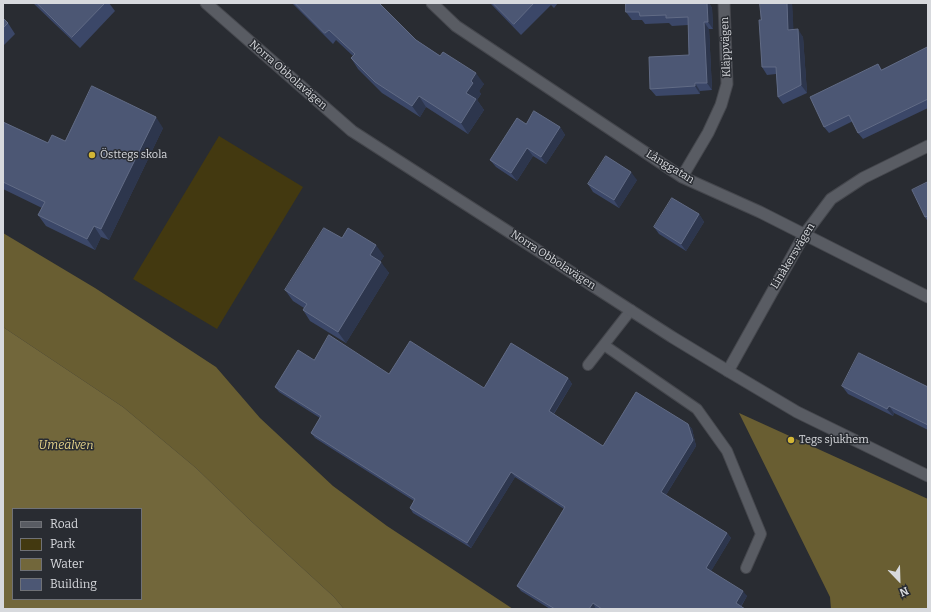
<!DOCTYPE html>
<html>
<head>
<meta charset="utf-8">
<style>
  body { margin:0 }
  #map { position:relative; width:931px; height:612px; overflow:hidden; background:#292c32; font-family:Bitter,serif }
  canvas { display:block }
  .frame { position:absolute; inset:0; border:4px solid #d7d9dd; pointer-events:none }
  .legend { position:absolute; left:12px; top:508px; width:130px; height:92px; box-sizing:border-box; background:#292c32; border:1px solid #6f7176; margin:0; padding:5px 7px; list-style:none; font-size:12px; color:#d7d9dd }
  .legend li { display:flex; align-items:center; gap:8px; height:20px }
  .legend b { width:20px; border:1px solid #6f7176 }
  .north { position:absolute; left:879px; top:560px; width:40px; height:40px; -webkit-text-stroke:3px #292c32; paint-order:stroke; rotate:157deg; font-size:11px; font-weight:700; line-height:16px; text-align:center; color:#d7d9dd }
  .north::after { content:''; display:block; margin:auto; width:14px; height:18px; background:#d7d9dd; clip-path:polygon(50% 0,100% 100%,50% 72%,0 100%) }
</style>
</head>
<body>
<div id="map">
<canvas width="931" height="612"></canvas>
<div class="frame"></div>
<ul class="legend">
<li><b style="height:5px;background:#595c63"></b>Road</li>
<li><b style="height:11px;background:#433910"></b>Park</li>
<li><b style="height:11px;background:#72673b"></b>Water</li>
<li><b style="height:11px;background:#4c5774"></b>Building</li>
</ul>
<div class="north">N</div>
</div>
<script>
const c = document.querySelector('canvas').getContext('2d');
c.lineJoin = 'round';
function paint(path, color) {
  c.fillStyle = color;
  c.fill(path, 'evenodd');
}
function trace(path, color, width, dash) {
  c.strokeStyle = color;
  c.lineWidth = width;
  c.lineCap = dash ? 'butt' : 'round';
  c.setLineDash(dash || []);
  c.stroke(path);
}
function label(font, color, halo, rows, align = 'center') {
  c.font = font + ' Bitter,serif';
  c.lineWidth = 3;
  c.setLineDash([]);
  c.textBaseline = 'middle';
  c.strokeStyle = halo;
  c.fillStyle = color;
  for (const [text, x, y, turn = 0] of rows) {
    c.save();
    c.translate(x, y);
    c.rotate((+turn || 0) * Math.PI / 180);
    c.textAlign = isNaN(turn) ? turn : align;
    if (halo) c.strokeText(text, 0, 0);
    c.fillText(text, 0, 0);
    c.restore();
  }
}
paint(new Path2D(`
  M219,136L303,187L217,329L133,279Z`), '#433910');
paint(new Path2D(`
  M3,233L95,288L216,367L260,418L333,486L387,526L513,609H344L334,597L251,521L196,468L123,407L3,327Z
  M739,413L928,499V609H831L830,597Z`), '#695e32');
paint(new Path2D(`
  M3,327L123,407L196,468L251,521L334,597L344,609H3ZM13,509H141V599H13Z`), '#72673b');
const service = new Path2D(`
  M604,345L697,409L727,451L761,534L746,568
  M588,365L631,310`);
const minor = new Path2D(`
  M432,3L456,26L682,177L760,212L928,297
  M682,177L708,133L721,105L727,84L724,3
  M728,371L804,235L831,199L863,178L928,146`);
const tertiary = new Path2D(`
  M206,3L352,131L672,337L728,371L797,412L928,476`);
trace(service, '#45474d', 12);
trace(minor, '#45474d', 13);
trace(tertiary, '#45474d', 13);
trace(service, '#595c63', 10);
trace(minor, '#595c63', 11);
trace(tertiary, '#595c63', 11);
paint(new Path2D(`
  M33,3H109L115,11L80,48Z
  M292,3H379L416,40L484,84L479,91L481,94L477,100L484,110L468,134L426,107L420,117L382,93L358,69L351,58L353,56L336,40L333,44Z
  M490,3H558L554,8L551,5L521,35Z
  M626,3H709L712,8L713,29H709L712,90L700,91V94L656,96L650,89L689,55L688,25L672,26L669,23L645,24L642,20H632L626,12Z
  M792,3L793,29L803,37L807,93L783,104L778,97L776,74L767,75L762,67L761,20Z
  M3,18L8,23L15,34L3,46Z
  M928,47V108L863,139L858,133L853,121L829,133L824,127L878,64L882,70Z
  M3,122L48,143L163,128L109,240L101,237L95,250L46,226L38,215L42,208L3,189Z
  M526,124L560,127L565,135L546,164L533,156L517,181L496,167L490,160Z
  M637,180L619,208L593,192L588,184Z
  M928,182V222L925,217Z
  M699,214L704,222L686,251L659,234L654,227Z
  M342,238L384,256L380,262L389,273L346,343L310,321L303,310L304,308L293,301L285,290Z
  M314,360L389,374L484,388L568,378L572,384L554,414L603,446L688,424L692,429L696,446L666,495L727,533L731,538L711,571L747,596L741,607L745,609H550L521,591L517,586L564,509L515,477L471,548L413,513L410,508L414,501L315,438L311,433L320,418L279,392L275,387Z
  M842,386L928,387V430L894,413L893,416L848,394Z`), '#3b4768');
paint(new Path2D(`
  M707,3H709L712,8L713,29L708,22Z
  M787,3H792L794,37L788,30Z
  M704,22L709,29L712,90L707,83Z
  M798,29L803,37L807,93L801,85Z
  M476,73L484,84L479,91L481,94L477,100L484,110L468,134L461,123L466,93L471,81Z
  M695,83L700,91V94L695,86Z
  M419,96L426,107L420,117L412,106Z
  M156,117L163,128L109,240L101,229Z
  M560,127L565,135L546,164L541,157Z
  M527,148L533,156L517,181L511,173Z
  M631,172L637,180L619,208L614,200Z
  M699,214L704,222L686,251L681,244Z
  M94,226L101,237L95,250L87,239Z
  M376,245L384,256L377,266L370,255Z
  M381,262L389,273L346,343L338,332Z
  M568,378L572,384L552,416L549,411Z
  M889,406L894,413L893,416L887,409Z
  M688,424L692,429L696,446L664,498L661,492Z
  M511,472L515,477L471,548L467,543Z
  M727,533L731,538L710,573L706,568Z
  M743,591L747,596L739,609L736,603Z
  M593,603L596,609H589Z`), '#2d364d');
const building = new Path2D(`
  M37,3H105L72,37Z
  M295,3H379L416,40L440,56L443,52L476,73L471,81L473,83L466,93L476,99L461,123L419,96L412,106L375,82L351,58L355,54L329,30L325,33Z
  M493,3H534L514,24Z
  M626,3H707L708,22H704L707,83H695V86L650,89L649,57L689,55L688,17L666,18V15L640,16L639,12H626Z
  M760,3H787L788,30L798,29L801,85L778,97L776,67H762L759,20H761Z
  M3,18L8,23L3,28Z
  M928,47V99L858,133L849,115L824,127L810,97L878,64L881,70Z
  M92,86L156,117L101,229L94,226L87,239L38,215L45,202L3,182V122L48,143L52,135L65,141Z
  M534,111L560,127L541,157L527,148L511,173L490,160L517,118L526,124Z
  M606,156L631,172L614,200L588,184Z
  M928,182V216L925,217L912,190Z
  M672,198L699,214L681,244L654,227Z
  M324,228L342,238L348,228L376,245L370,255L381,262L338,332L303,310L307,304L285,290Z
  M329,335L389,374L410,341L484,388L511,343L568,378L549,411L603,446L636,392L688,424L693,440L661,492L727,533L706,568L743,591L736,603L745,609H602L593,603L589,609H555L517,586L565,507L511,472L467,543L410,508L415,499L311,433L321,416L275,387L298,350L314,360Z
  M859,353L928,387V425L889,406L887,409L842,386Z`);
paint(building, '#4c5774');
trace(building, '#616b85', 1);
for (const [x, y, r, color] of [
  [92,155,4,"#d3b635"],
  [791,440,4,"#d3b635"]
]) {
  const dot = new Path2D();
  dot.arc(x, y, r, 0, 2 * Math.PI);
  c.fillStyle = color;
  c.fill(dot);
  trace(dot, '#292c32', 1.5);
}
label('11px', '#d7d9dd', '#292c32', [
  ["Kläppvägen",726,47,-92],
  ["Norra Obbolavägen",288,75,41],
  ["Långgatan",670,167,31],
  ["Linåkersvägen",793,256,-59],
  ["Norra Obbolavägen",553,260,33]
]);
label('11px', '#d7d9dd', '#292c32', [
  ["Östtegs skola",100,155],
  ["Tegs sjukhem",799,440]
], 'left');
label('italic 12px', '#e5d38a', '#292c32', [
  ["Umeälven",66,446]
]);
</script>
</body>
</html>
